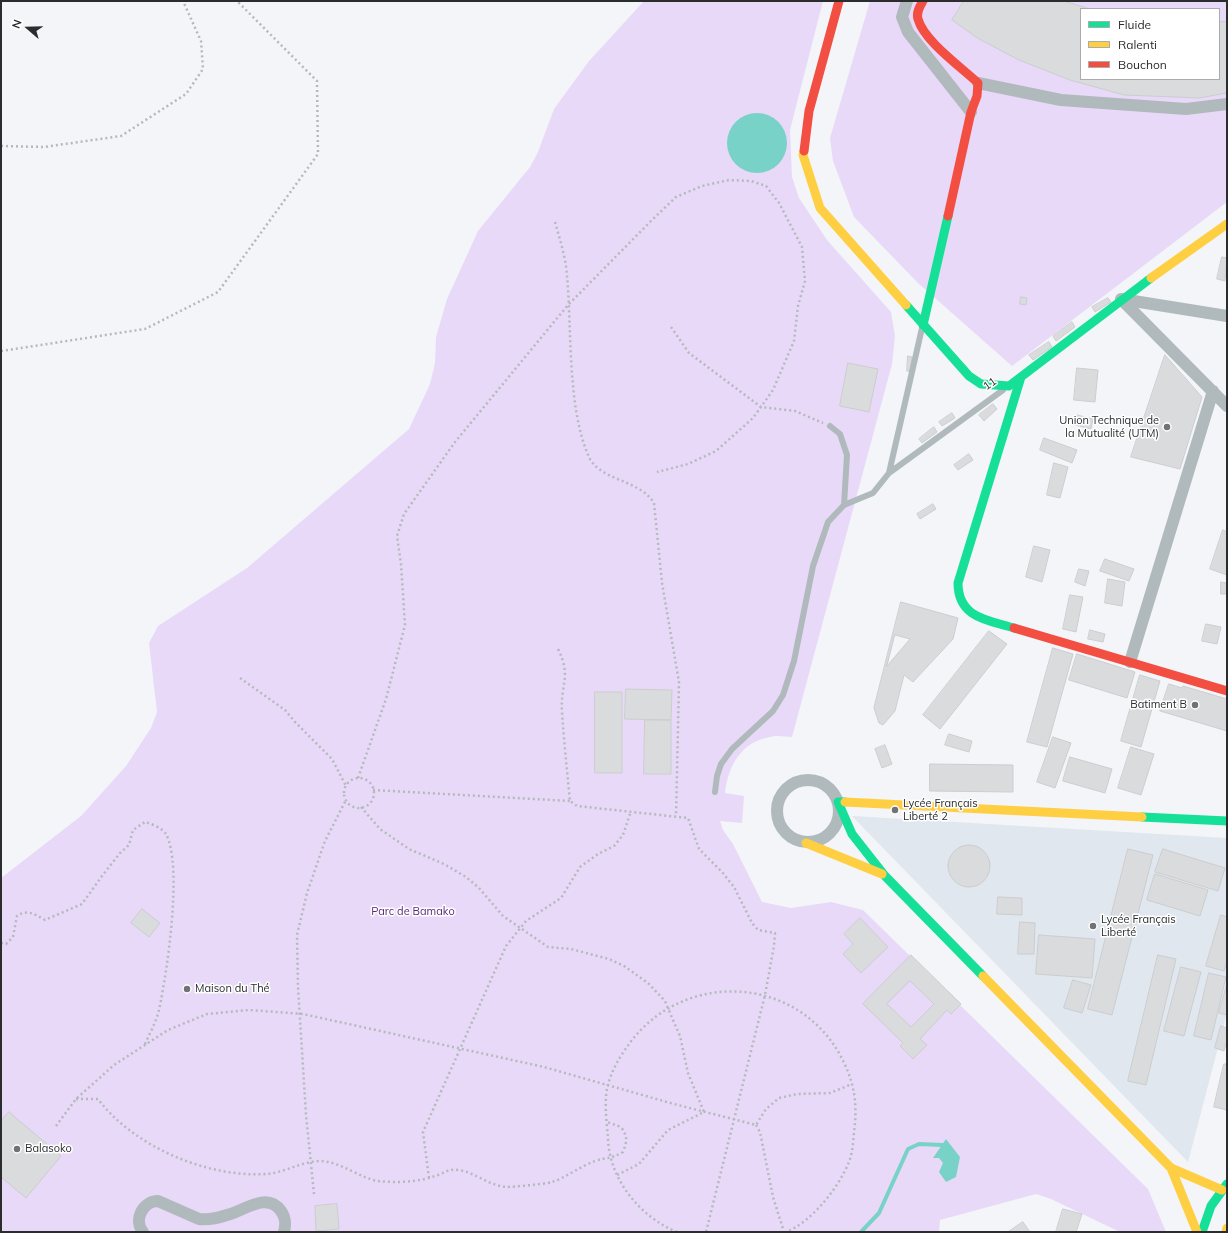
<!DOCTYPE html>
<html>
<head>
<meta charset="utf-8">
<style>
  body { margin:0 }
  #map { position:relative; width:1228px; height:1233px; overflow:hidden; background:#f3f5f8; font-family:Mulish,sans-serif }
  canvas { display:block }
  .frame { position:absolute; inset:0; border:2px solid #2a2c2e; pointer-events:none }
  .legend { position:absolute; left:1080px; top:8px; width:140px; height:72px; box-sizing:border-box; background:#fff; border:1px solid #aaabab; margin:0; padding:5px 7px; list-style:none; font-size:12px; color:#2a2c2e }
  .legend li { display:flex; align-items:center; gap:8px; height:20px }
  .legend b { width:20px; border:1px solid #aaabab }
  .north { position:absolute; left:8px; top:8px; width:40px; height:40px; -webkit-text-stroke:3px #fff; paint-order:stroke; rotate:290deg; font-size:11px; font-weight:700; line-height:16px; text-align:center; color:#2a2c2e }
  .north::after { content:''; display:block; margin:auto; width:14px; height:18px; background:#2a2c2e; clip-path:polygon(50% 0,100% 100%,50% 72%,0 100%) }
</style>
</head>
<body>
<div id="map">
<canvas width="1228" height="1233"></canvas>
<div class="frame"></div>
<ul class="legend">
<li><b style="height:5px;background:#16e098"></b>Fluide</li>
<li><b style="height:5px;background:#ffcf43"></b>Ralenti</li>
<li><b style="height:5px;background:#f24e42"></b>Bouchon</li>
</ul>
<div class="north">N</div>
</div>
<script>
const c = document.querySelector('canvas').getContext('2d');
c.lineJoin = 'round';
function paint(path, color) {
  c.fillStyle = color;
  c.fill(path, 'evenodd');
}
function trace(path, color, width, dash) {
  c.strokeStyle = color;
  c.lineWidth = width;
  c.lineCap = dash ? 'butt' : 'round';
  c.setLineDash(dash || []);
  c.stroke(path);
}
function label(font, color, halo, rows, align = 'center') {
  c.font = font + ' Mulish,sans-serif';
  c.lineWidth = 3;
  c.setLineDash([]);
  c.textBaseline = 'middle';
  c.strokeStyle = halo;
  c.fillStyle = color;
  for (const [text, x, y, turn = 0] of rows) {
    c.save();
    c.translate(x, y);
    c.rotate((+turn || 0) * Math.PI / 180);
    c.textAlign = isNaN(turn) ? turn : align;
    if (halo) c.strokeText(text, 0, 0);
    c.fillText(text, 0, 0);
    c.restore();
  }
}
paint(new Path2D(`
  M852,816L1227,838V1013L1188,1162Z`), '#e0e7ee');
paint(new Path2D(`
  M644,1H823L790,130L792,177L799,198L827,240L891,312L895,336L892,364L792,737C785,737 777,735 770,737C741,742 728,766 725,793L744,796L742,823L720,821L723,830L733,844L762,902L791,908L831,902L863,910L1148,1189L1166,1232H1120L1051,1199L1036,1194L940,1220L939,1232H1V878L81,816L126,766L151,728L157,712L149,643L158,626L247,568L409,429L430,384L435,363L436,337L447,299L478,231L530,167L538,152L554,109L589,61Z
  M870,1H1227V202L1012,366L918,283L854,217L833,161L830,138ZM1081,9H1219V79H1081Z`), '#e9d9f9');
paint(new Path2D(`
  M727 143a30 30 0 1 1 60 0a30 30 0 1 1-60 0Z
  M946,1139L960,1157L956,1177L946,1182L939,1172L943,1163L939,1158H933Z`), '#79d2c8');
trace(new Path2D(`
  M861,1232L879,1213L908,1149L919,1144L942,1145`), '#79d2c8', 4);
const building = new Path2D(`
  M964,1H1064L1090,9H1081V79H1219V22L1227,21V93L1199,98L1124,95L1070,80L1019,60L979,39L952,20Z
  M1222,257L1227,258L1225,281L1217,279Z
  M1021,297L1027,298L1026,305L1020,304Z
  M1108,298L1111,302L1095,312L1092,307Z
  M1072,322L1075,327L1056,341L1053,336Z
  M1049,342L1052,347L1033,360L1029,355Z
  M1165,355L1202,397L1180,469L1131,457Z
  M908,356L912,357L911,372L907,371Z
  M848,363L878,369L869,412L840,406Z
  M1077,368L1098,370L1095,402L1074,400Z
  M993,404L997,409L984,421L979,415Z
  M952,413L955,418L942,426L939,422Z
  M1077,415L1093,419L1091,429L1075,425Z
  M934,427L937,432L922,443L919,439Z
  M1044,438L1077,450L1072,463L1040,450Z
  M969,454L973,460L958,470L954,465Z
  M1054,463L1068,467L1060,498L1047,495Z
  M933,504L936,509L920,519L917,514Z
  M1223,530L1227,532V575L1210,569Z
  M1034,546L1050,550L1042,582L1026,577Z
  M1105,559L1134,569L1129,581L1100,571Z
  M1079,569L1089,571L1085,586L1075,582Z
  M1108,579L1125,582L1122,606L1105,603Z
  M1221,582L1227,583V594H1221Z
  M1070,595L1083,597L1076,632L1063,629Z
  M901,602L958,618L953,639L913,682L904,675L895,711L883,725L879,723L874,708ZM895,635L910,639L887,666Z
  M1206,624L1221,627L1217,644L1202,641Z
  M1090,630L1105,634L1103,642L1088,639Z
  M989,631L1007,644L940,729L923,715Z
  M1053,648L1073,654L1047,747L1027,742Z
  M1077,654L1135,672L1127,698L1069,680Z
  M1140,675L1160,681L1141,747L1121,741Z
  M1169,684L1182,688L1183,686L1227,699V731L1160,711Z
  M626,689L672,690L671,720L625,719Z
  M595,692H622V773H595Z
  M645,720H671V774H644Z
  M949,734L972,741L969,752L945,745Z
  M1053,737L1071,743L1055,788L1037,782Z
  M885,745L892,764L882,768L875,749Z
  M1131,747L1154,754L1141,795L1118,788Z
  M1070,757L1112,769L1105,793L1063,781Z
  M930,764L1013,765V792L930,791Z
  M948 866a21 21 0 1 1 42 0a21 21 0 1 1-42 0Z
  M1128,849L1153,855L1112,1015L1088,1009Z
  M1163,849L1225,868L1218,891L1155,872Z
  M1155,874L1208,890L1200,916L1147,900Z
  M998,897L1022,898V915L997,914Z
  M142,909L160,923L149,937L131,923Z
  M1221,915L1227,917V961L1224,971L1206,966Z
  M860,918L888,947L861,973L843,954L853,944L844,934Z
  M1020,922L1035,923L1034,954H1018Z
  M1039,935L1095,939L1092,978L1036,974Z
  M911,955L961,1004L951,1014L947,1010L920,1039L927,1045L913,1059L900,1046L903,1043L863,1004ZM910,981L934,1004L911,1027L887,1004Z
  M1158,955L1176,959L1146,1085L1128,1081Z
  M1181,967L1201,972L1184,1036L1164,1031Z
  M1209,973L1226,977L1211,1040L1194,1036Z
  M1073,980L1091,985L1082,1013L1064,1008Z
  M1227,984V1015L1219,1013Z
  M1221,1026L1227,1028V1040L1224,1051L1215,1048Z
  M1224,1064H1227V1110L1214,1107Z
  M9,1112L61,1156L26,1198L1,1177V1121Z
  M337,1204L339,1229L316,1231L315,1206Z
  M1063,1209L1082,1214L1076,1232H1056Z
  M1023,1222L1030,1232H1008Z`);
paint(building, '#dadbdd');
trace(building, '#cccdd0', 1);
trace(new Path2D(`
  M1,146L44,147L121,136L186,94L203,69L201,41L183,1
  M555,222C560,240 566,258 567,276C572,330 567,408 589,457C600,481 639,479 654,503L662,583L679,682L676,816
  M671,327L689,353L761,407L795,411L823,423
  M1,351L145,329L218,292L318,154L317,81L237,1
  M558,649C572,677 560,684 562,712C564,741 567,771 570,801L577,806L688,818L699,849L722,872L734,887L752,923L758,930L775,933L774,946L765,995L706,1232
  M240,678L285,710L295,722L332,759L346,786
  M358,778L386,699L405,625L401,564L397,536L404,514L455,442L568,305L652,220L676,197L702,186L729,180L751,181L766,186L779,203L802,247L805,281L798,306L794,341L773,390L753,418L716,451L688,464L657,472
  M344 793a15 15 0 1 1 30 0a15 15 0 1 1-30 0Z
  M373,790L570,801
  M361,807L380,829L409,849L444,864L466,877L479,888L503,916L548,947L571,949L609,959L624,966L648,983L665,1001L673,1020L680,1036L688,1073L704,1112L668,1130L639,1164L617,1175
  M1,943L6,944L13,937L17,916C27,909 35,914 45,920L82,904L102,876L120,853L129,845L133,830L145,822C152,824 162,828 166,834C183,866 167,973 159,1010C156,1022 150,1033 145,1044
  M76,1099H98C133,1146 207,1178 266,1174C284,1173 302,1161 321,1161C341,1162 362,1179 378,1181C397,1183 418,1182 435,1176C443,1174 449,1168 458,1170C475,1172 489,1186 507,1187C512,1187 546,1184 552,1182C565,1178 581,1166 595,1161C607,1157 611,1159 623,1152C627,1141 628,1137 621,1127L607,1122
  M756,1125L760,1132L773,1197L784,1232
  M56,1126L76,1099L114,1065L168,1030L207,1014L249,1010L303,1014L544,1067L674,1104L756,1125L766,1109L779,1098L797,1094L830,1093L852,1084
  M429,1178L423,1132L506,946L526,921L561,898L580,867L598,854L614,846L623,835L631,811
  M314,1194L306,1115L298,987L297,935L307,893L325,841L346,800
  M677,1232C640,1217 609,1179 608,1138C607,1125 605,1110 606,1097C607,1078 618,1059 629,1044C682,971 793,974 839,1053C854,1080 858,1102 854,1132C853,1141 853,1151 850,1159C841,1185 812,1222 786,1232`), '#b3babc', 2.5, [2, 3]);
trace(new Path2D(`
  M830,426L840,434L847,455L844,505
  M889,473L922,328
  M715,792L717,776L721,764L732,749L773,711L783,695L794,661L813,566L828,522L844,505L873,493L889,473L1003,390`), '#b0babd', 6);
trace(new Path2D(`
  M907,1L902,17L908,32L971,112
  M978,83L1061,100L1186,109L1227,104
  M1121,299L1227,406
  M1121,299L1227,316
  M1130,662L1213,391
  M777 811a31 31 0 1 1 62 0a31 31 0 1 1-62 0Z
  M143,1232C133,1220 143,1201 158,1201L199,1219C208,1220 218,1218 227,1215C244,1211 267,1191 281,1211C286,1218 286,1224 284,1232`), '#b0babd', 12);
trace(new Path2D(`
  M906,305L969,376L981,384L1009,386L1151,278
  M923,325L948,216
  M1014,628C988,620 958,618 958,583L1021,377
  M845,802H838L852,834L885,876L983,976
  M1142,817L1227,821
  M1202,1232L1211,1206L1227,1184`), '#16e098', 9);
trace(new Path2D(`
  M804,151L803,155L820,208L906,305
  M1151,278L1227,224
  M845,802L1142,817
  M806,843L882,874
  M983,976L1171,1168L1222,1190
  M1171,1168L1197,1232
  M1226,1232L1227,1228`), '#ffcf43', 9);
trace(new Path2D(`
  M923,1C920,6 916,12 918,19C924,41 961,67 978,83L977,96L971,112L948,216
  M804,151L809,111L839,1
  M1014,628L1227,691`), '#f24e42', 9);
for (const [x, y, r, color] of [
  [1167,427,4,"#707275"],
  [1195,705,4,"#707275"],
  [895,810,4,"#707275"],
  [1093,926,4,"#707275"],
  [187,989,4,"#707275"],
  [17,1149,4,"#707275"]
]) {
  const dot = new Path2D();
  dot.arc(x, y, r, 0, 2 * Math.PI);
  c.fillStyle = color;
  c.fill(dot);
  trace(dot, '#fff', 1.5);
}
label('11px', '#2a2c2e', '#fff', [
  ["11",990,384,-36]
]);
label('11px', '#2a2c2e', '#fff', [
  ["Union Technique de",1159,421,"right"],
  ["la Mutualité (UTM)",1159,434,"right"],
  ["Batiment B",1187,705,"right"],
  ["Lycée Français",903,804],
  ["Liberté 2",903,817],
  ["Lycée Français",1101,920],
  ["Liberté",1101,933],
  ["Maison du Thé",195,989],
  ["Balasoko",25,1149]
], 'left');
label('11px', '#5b267b', '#fff', [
  ["Parc de Bamako",413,912]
]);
</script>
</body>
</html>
